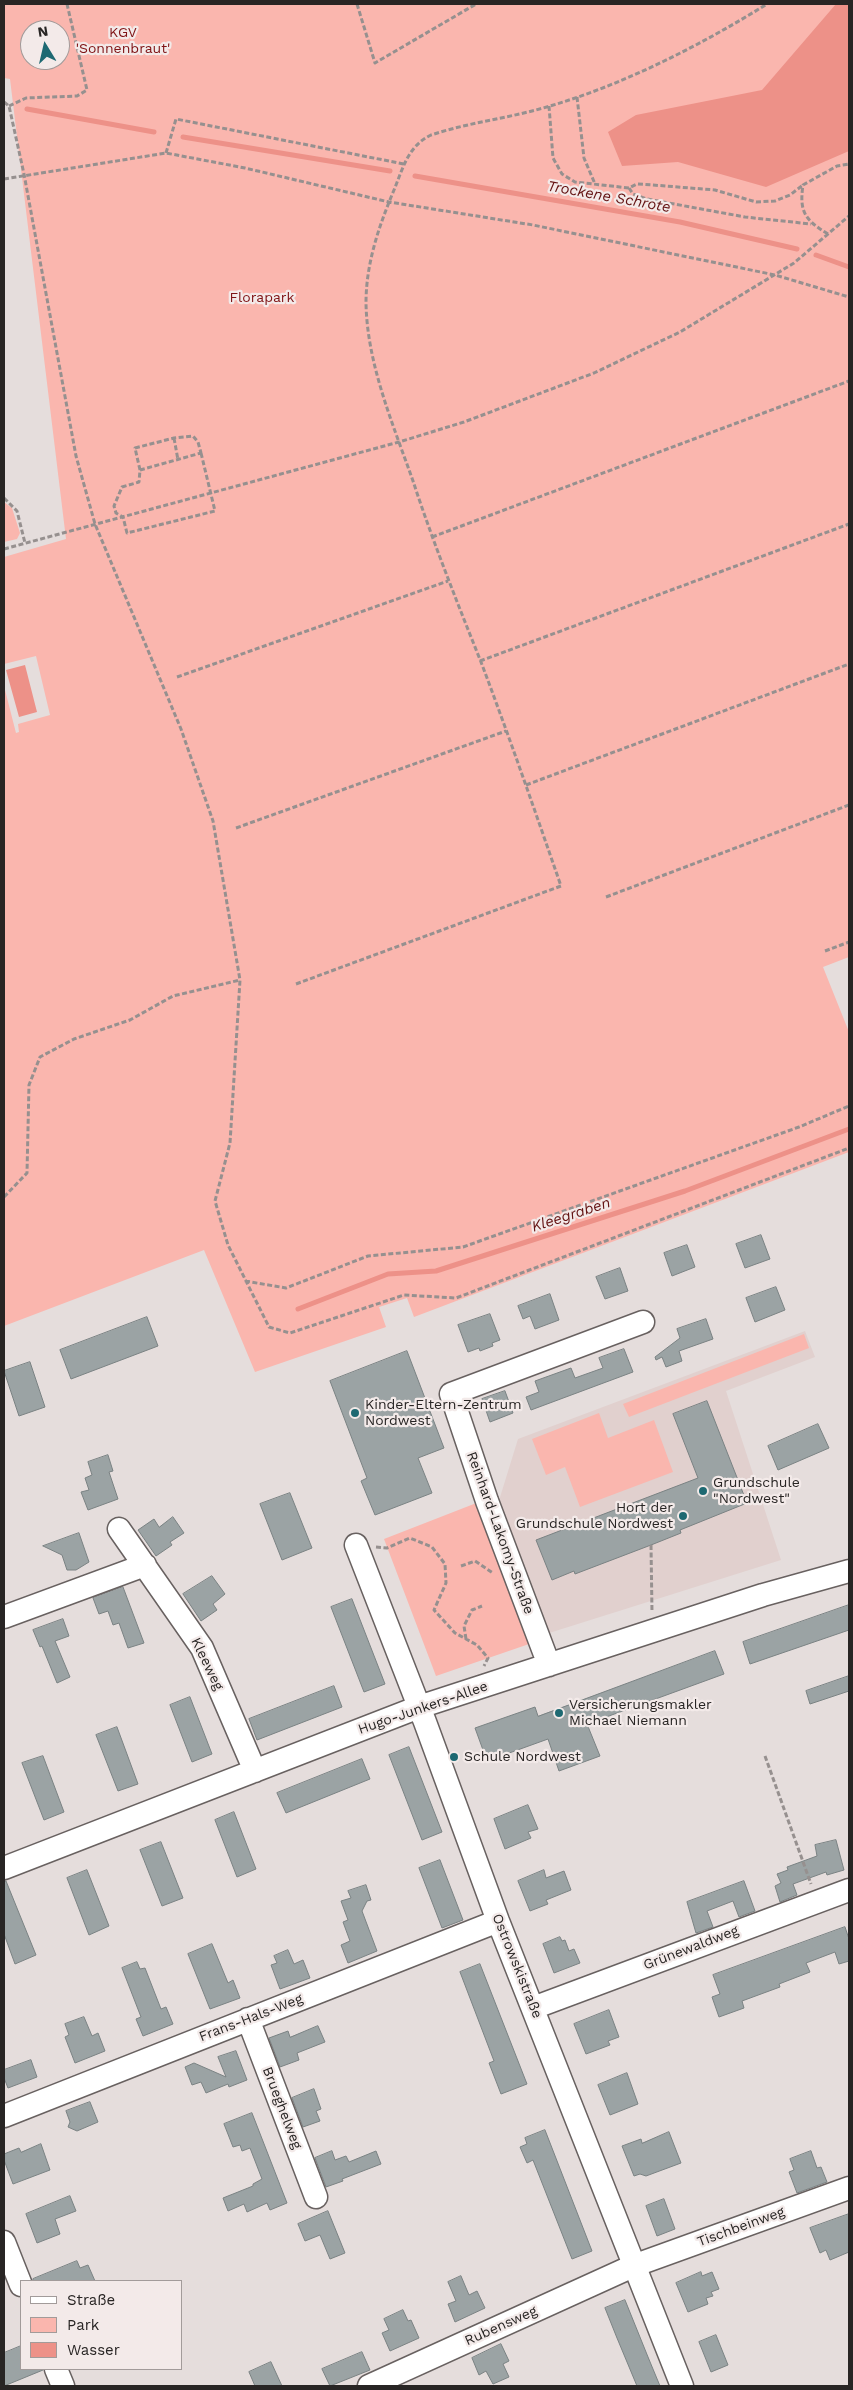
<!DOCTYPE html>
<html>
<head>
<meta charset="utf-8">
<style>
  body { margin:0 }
  #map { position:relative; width:853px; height:2390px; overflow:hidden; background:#e5dddc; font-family:"Work Sans",sans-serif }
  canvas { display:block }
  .frame { position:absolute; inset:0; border:5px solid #282524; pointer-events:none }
  .legend { position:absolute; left:20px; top:2280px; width:162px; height:90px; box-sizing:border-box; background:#f3eae9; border:1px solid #a29b9a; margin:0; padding:6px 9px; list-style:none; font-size:15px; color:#282524 }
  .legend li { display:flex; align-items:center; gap:10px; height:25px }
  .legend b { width:25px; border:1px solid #a29b9a }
  .north { position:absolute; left:20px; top:20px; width:50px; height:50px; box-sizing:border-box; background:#f3eae9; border:1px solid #a29b9a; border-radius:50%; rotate:351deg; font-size:14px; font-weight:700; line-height:20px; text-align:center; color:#282524 }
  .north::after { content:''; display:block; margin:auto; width:18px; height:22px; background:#1e6972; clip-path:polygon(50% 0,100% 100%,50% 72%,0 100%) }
</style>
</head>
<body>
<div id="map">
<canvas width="853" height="2390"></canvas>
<div class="frame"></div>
<ul class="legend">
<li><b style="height:6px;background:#fff"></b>Straße</li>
<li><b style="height:14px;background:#fab6ae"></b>Park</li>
<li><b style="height:14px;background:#ed9188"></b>Wasser</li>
</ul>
<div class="north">N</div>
</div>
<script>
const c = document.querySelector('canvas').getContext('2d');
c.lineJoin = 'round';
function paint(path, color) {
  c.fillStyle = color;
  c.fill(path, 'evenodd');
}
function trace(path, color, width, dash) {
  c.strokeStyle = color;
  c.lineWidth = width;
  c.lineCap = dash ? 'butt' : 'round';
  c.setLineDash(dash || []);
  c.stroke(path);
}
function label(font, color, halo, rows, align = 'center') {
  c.font = font + ' "Work Sans",sans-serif';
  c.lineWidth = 4.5;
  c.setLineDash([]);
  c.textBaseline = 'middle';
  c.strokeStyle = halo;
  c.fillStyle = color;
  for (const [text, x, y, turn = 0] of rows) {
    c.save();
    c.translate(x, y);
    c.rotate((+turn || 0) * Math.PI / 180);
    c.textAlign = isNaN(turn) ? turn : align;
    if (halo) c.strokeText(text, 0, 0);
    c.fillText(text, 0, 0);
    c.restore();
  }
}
paint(new Path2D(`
  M805,1331L815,1357L726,1391L781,1560L546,1634L497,1507L518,1439Z`), '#e1d0ce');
paint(new Path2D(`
  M4,4H849V957L823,967L849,1032V1152L414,1317L407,1298L379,1307L386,1327L255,1372L204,1250L4,1326V686L16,733L19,732L18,724L50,715L36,656L4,664V557L66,539L10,79L4,78ZM30,30H60V60H30Z
  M4,502L12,508L20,533L17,539L4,542Z
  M804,1334L809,1348L629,1417L623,1404Z
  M599,1413L608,1438L654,1420L673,1472L580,1507L565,1467L546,1475L532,1439Z
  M479,1502L532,1643L436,1676L384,1539Z`), '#fab6ae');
paint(new Path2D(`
  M836,4H849V151L766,187L678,162L622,166L608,132L636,115L762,90Z
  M25,665L37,712L19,717L6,670Z`), '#ed9188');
trace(new Path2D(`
  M27,109L154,132
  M183,137L390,171
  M415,176L680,222L797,249
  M816,255L849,267
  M298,1309L388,1274L436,1271L685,1191L849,1129`), '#ed9188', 5);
const building = new Path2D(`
  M761,1235L770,1259L745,1268L736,1244Z
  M687,1245L695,1267L672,1276L664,1253Z
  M620,1268L628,1291L605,1299L596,1277Z
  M776,1287L785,1310L755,1322L746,1298Z
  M550,1294L559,1320L535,1329L530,1316L523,1319L518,1306Z
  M490,1314L500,1340L492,1343L493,1346L480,1351L479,1348L468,1352L458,1325Z
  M147,1317L158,1346L71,1379L60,1350Z
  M706,1319L713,1339L679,1351L682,1361L666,1367L662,1357L656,1360L655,1357L680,1338L677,1329Z
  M624,1349L633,1372L531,1410L526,1397L539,1392L535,1381L571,1368L575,1378L603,1368L599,1358Z
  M407,1351L444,1448L418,1458L432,1493L375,1515L361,1481L367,1478L330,1381Z
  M30,1362L45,1407L19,1416L4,1371Z
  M505,1391L513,1413L490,1422L482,1399Z
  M707,1401L747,1503L680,1530L681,1533L651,1545L575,1574L574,1571L552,1580L536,1540L698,1478L673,1414Z
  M818,1424L829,1448L778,1470L768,1446Z
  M108,1455L113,1471L109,1472L118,1499L88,1510L81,1492L89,1490L85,1478L92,1475L88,1462Z
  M290,1493L312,1548L282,1560L260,1504Z
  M173,1517L184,1533L170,1542L172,1545L156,1556L138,1530L154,1519L159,1527Z
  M79,1533L89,1562L76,1570H67L62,1555L43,1546Z
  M212,1576L225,1594L213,1604L217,1610L201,1621L183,1594Z
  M123,1587L144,1643L128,1648L119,1623L113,1625L108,1611L99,1614L93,1598Z
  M352,1599L385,1684L364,1692L331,1607Z
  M849,1605V1630L750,1664L743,1642Z
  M63,1619L69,1636L55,1641L70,1677L57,1683L42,1646L40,1647L33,1630Z
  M715,1651L724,1674L587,1724L600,1756L559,1771L548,1739L487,1761L475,1728L535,1707L538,1716Z
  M849,1676V1691L810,1704L806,1691Z
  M334,1686L342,1707L257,1740L249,1719Z
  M190,1697L212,1754L192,1762L170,1705Z
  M117,1727L138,1784L118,1791L96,1735Z
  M409,1747L442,1832L422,1840L389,1755Z
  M43,1756L64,1812L44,1820L22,1763Z
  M362,1759L370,1779L286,1813L277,1793Z
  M528,1805L538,1829L528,1832L531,1838L505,1849L494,1819Z
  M234,1812L256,1869L237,1877L215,1820Z
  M836,1840L844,1870L827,1875L826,1872L793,1884L797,1895L780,1902L775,1886L781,1883L777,1874L788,1870L787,1867L817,1856L815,1845Z
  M161,1842L183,1898L162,1906L140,1850Z
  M440,1860L463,1920L442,1928L419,1868Z
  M87,1870L109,1926L89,1935L67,1878Z
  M544,1870L546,1878L564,1871L571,1890L546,1900L548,1904L530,1911L518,1881Z
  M4,1881H6L36,1955L15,1964L4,1934Z
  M744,1881L755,1911L739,1917L733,1901L707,1911L713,1927L696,1933L687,1902Z
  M366,1885L371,1900L367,1901L362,1911L377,1951L348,1963L341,1945L350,1941L343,1922L348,1920L341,1901L351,1898L348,1891Z
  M845,1927L849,1939V1961L839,1964L835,1952L806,1963L810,1972L779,1984L780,1987L742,2001L744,2008L719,2017L712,1997L720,1994L713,1975Z
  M560,1937L562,1941L565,1940L569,1951L574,1949L580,1963L554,1973L543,1944Z
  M212,1944L228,1983L233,1980L240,1998L210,2009L188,1954Z
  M288,1950L294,1964L303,1960L310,1978L280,1989L271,1965L277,1963L274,1956Z
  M137,1962L140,1969L145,1968L161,2009L166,2007L173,2024L143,2036L136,2019L141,2017L122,1968Z
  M480,1964L527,2084L501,2094L489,2063L494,2061L460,1972Z
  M609,2010L619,2037L608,2041L610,2045L586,2054L574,2024Z
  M84,2017L92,2036L98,2033L105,2051L75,2063L65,2037L69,2035L65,2024Z
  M318,2026L325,2042L297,2053L299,2060L280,2067L269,2038L288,2031L290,2037Z
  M236,2051L247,2080L229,2087L228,2084L206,2093L201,2082L192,2085L185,2067L194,2063L226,2077L218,2057Z
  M31,2060L37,2077L8,2088L4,2078V2070Z
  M627,2073L638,2104L610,2115L598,2085Z
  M314,2089L321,2109L316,2111L320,2121L303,2127L292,2098Z
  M90,2102L98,2122L77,2131L68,2127L70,2122L66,2111Z
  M252,2113L287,2203L270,2210L267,2203L247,2212L244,2204L228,2211L223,2198L253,2186V2184L262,2179L250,2148L242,2151L240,2145L233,2147L224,2124Z
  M545,2130L592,2251L572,2259L533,2160L527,2163L520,2147L527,2144L525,2138Z
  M669,2132L681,2163L646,2176L640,2174L634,2176L622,2146L641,2139L642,2143Z
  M41,2144L50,2170L13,2184L4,2160V2154L19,2148L21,2152Z
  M332,2151L335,2160L346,2156L349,2162L376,2151L381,2164L342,2179L343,2181L326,2187L315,2158Z
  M811,2151L817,2168L821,2167L827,2182L797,2193L789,2172L794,2170L790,2159Z
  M70,2196L76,2211L55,2219L60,2234L37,2243L26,2214Z
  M664,2199L675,2229L657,2236L646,2206Z
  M328,2211L345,2253L330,2259L320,2235L305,2241L298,2224Z
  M849,2214V2252L830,2260L826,2250L820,2253L810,2228Z
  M77,2261L80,2268L88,2265L95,2281H33V2279Z
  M701,2272L702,2276L712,2272L719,2289L711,2292L713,2296L706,2298L708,2304L688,2312L676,2283Z
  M461,2276L469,2295L477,2291L485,2308L455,2322L448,2304L456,2301L448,2282Z
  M625,2300L648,2357L660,2386H637L617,2338L605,2308Z
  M403,2310L408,2321L411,2320L419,2338L390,2351L382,2333L389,2330L384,2319Z
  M716,2335L728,2365L711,2372L699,2342Z
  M501,2344L509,2361L503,2364L509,2377L493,2384L486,2371L479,2375L472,2358Z
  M21,2346V2369H43V2370L4,2386V2353Z
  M362,2352L370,2370L330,2386L322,2369Z
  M271,2362L282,2386H255L249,2372Z`);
paint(building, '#9ba3a4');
trace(building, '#7a8283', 1);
const minor = new Path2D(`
  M119,1529L202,1648L255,1771
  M356,1545L425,1722L498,1921L682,2386
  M4,1617L145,1565
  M549,1665L487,1501L451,1394L643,1322
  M4,1868L419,1707L763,1595L849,1571
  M533,2008L849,1890
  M248,2019L316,2197
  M4,2116L498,1921
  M4,2242L21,2285
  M56,2369L63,2386
  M369,2386L633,2266L849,2188`);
trace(minor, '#686160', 25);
trace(new Path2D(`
  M357,4L375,63L476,4
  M577,97L584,158L595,184
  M4,102L9,106L24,174L76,456L95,524L181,729L213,821L240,980L230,1143L215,1201L228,1245L269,1327L290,1333L404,1295L456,1298L849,1148
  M9,106L26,98L77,96L87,90L67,4
  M549,106L553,158L562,174L575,182L629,188L637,184L653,185L715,190L756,202L775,201L790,195L803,185
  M166,153L176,119L404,164
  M4,179L166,153L245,168L389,202L533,225L775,275L849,297
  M629,188L633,194L647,199L745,217L811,224
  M828,234C805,220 799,212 803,185L837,166L849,164
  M174,438L178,460
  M201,453L215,511L127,533L123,517L116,513L114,506L122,487L139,482L140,470Z
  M140,470L135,448L174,438L193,436L198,442L201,453
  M4,498L17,511L25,543
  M432,537L849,381
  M4,549L399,442L464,422L594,373L680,332L794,263L849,216
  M480,661L849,524
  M177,677L448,581
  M526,785L849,664
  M236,828L506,731
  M606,897L849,805
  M825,951L849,942
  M296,984L561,886C535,811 509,736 481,662C457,602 433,542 413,481C393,424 367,364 366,303C366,263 379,226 394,190C403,168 408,146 431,135C470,122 511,118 550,106C625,84 701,45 767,4
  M4,1197L27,1173L29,1085L40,1057L74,1039L130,1020L173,996L240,980
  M245,1281L286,1288L368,1256L463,1247L799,1127L849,1106
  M651,1545L652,1612
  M376,1547L387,1548L410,1538L432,1547L445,1564L446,1583L434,1610L455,1633L477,1645L488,1658L484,1666
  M461,1566L475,1561L493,1573
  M466,1639L464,1626L472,1610L482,1606
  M765,1756L811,1884`), '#96908f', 3, [5, 2.5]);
trace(minor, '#fff', 22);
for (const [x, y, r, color] of [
  [355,1413,5,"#1e6972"],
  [703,1491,5,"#1e6972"],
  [683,1516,5,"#1e6972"],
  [559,1713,5,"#1e6972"],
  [454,1757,5,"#1e6972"]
]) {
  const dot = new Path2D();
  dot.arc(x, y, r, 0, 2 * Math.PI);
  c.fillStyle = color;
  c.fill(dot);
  trace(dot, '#f3eae9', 2);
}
label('14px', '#7f1315', '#f3eae9', [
  ["KGV",123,33],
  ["'Sonnenbraut'",123,49],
  ["Florapark",262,298]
]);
label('14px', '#282524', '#f3eae9', [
  ["Kinder-Eltern-Zentrum",365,1405],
  ["Nordwest",365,1421],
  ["Grundschule",713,1483],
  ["\"Nordwest\"",713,1499],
  ["Hort der",673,1508,"right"],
  ["Grundschule Nordwest",673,1524,"right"],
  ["Versicherungsmakler",569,1705],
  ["Michael Niemann",569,1721],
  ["Schule Nordwest",464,1757]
], 'left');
label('14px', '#282524', '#f3eae9', [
  ["Reinhard-Lakomy-Straße",500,1533,70],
  ["Kleeweg",207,1664,64],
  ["Hugo-Junkers-Allee",423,1708,-19],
  ["Grünewaldweg",691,1948,-21],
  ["Ostrowskistraße",517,1966,68],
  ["Frans-Hals-Weg",251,2018,-21],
  ["Brueghelweg",282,2108,69],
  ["Tischbeinweg",741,2227,-20],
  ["Rubensweg",501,2326,-24]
]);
label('italic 15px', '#641313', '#f3eae9', [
  ["Trockene Schrote",609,197,10],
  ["Kleegraben",571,1215,-18]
]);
</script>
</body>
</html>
